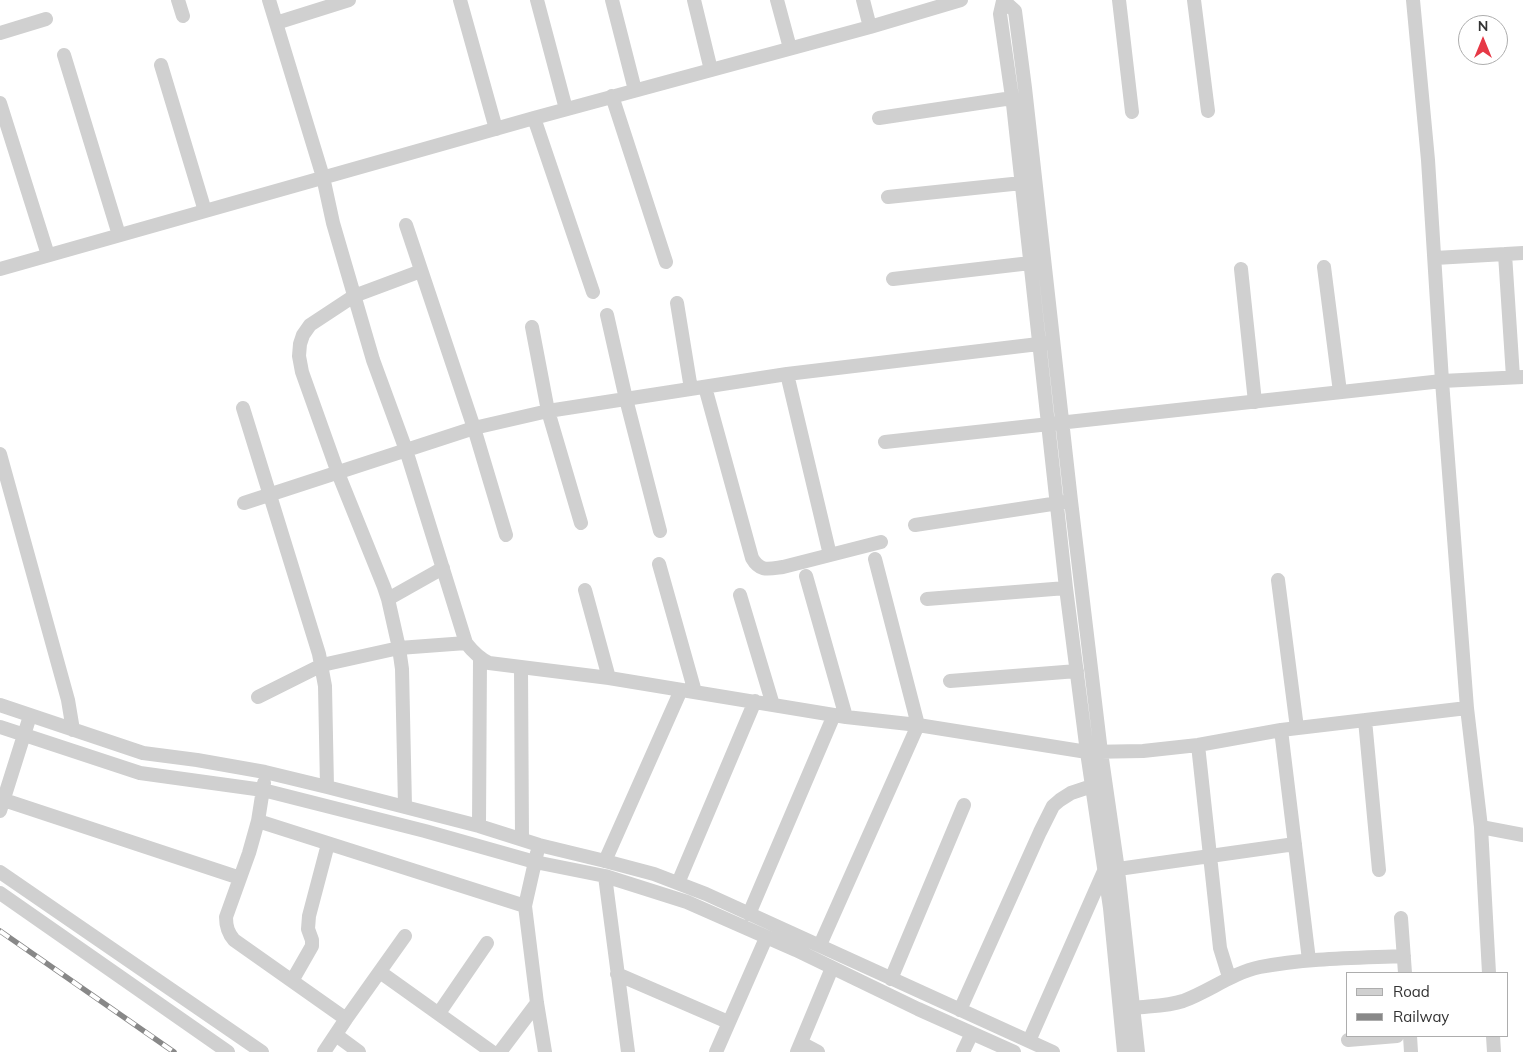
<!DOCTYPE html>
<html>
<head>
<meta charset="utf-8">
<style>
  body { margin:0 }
  #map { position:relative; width:1523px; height:1052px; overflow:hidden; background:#fff; font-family:Mulish,sans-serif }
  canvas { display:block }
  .legend { position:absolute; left:1346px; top:972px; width:162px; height:65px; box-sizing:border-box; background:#fff; border:1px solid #adadad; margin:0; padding:6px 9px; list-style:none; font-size:15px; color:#333 }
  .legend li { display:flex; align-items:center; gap:10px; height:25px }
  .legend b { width:25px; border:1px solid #adadad }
  .north { position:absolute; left:1458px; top:15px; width:50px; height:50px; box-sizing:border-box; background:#fff; border:1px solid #adadad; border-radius:50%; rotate:0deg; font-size:14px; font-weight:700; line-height:20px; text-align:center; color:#333 }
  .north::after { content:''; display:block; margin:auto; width:18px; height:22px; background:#e63946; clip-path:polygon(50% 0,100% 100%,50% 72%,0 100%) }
</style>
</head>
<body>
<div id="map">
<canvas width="1523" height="1052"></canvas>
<ul class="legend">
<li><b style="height:6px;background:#d0d0d0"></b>Road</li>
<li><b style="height:6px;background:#888"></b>Railway</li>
</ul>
<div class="north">N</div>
</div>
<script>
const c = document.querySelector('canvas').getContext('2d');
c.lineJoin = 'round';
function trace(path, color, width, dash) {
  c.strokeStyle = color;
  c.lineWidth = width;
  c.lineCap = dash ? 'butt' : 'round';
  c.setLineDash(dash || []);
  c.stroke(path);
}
trace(new Path2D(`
  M178,0L183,16
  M269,0L323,177L333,223L373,360L406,450L466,643C473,652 479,658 489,663L609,678L846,717L918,725L1087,752L1143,751L1198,745L1281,730L1467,708
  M460,0L496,129
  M537,0L566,109
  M612,0L635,90
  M694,0L711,70
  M777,0L790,48
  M863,0L870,27
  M1003,0L1015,11L1025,88L1071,501L1101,752L1118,870L1138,1052
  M1119,0L1132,112
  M1194,0L1208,111
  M1413,0L1428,160L1442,381L1467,708L1481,827L1489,973
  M1003,1L1000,14L1013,104L1066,588L1087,752L1110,908L1124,1052
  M276,23L349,0
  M0,33L46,19
  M64,55L119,235
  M161,65L205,211
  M612,96L666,262
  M0,103L48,255
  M534,118L593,292
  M879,118L1012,98
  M888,197L1022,183
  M406,225L474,428L506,535
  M1505,254L1513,377
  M1435,258L1523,253
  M1324,267L1340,392
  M0,269L534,118L870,27L961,0
  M1241,269L1255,402
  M893,279L1039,262
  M677,303L691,389
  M607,315L626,399L660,531
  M532,327L548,411L581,523
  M787,374L830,555
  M705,387L752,558C760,572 768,569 783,567L881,542
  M243,408L319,654L325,686L327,787
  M885,442L1442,381L1523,377
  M0,454L68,700L73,730
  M244,503L474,428L548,411L787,374L1047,343
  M915,525L1065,502
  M659,564L695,692
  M806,576L846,717
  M1278,580L1297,728
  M585,590L609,678
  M740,595L773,705
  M388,599L443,568
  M927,599L1066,588
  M521,667L522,839
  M950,681L1077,671
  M258,697L322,665L399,648L466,643
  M0,705L143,753L197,760L265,772L327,787L479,826L539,845L605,861L654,874L706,894L1053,1052
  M1365,720L1379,870
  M0,727L140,773L263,790L425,831L535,862L605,876L687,902L796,950L918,1009L1014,1052
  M1281,730L1309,960
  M1198,745L1220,948L1229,977
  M264,783L258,821L249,853L226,917C226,927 228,933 234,940L346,1019
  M4,800L240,878
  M405,806L402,669L399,648L388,599L384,587L338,473L302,372L299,356L300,344L303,335L310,325L354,296L421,271
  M0,811L30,716
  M258,821L525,906
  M479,826L480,658
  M1481,827L1523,835
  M537,853L525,906L537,1003L545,1052
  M605,861L681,690
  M0,872L262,1052
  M605,876L628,1052
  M678,883L755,701
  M0,893L228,1052
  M749,914L834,715
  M1401,918L1405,973
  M820,945L918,725L875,559
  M380,972L492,1052
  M617,974L728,1022
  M891,979L964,805
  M292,981L312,946V940L308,929L309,916L328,844
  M1134,1008C1150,1006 1168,1006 1183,1001C1210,991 1232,973 1260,967C1307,958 1356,958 1404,956
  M960,1010L1040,832L1053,806L1060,800L1071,793L1092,786
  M439,1013L487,943
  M336,1035L359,1052
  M1410,1036L1411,1052
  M1493,1036L1494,1052
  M1348,1040L1397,1036
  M1029,1041L1104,871L1295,844
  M801,1043L818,1052
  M324,1052L346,1019L405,936
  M500,1052L537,1003
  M716,1052L766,938
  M797,1052L832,968
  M963,1052L972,1033`), '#d0d0d0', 14);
const rail = new Path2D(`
  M0,931L174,1052`);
trace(rail, '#888', 5.5);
trace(rail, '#fff', 4, [11]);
</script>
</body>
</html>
